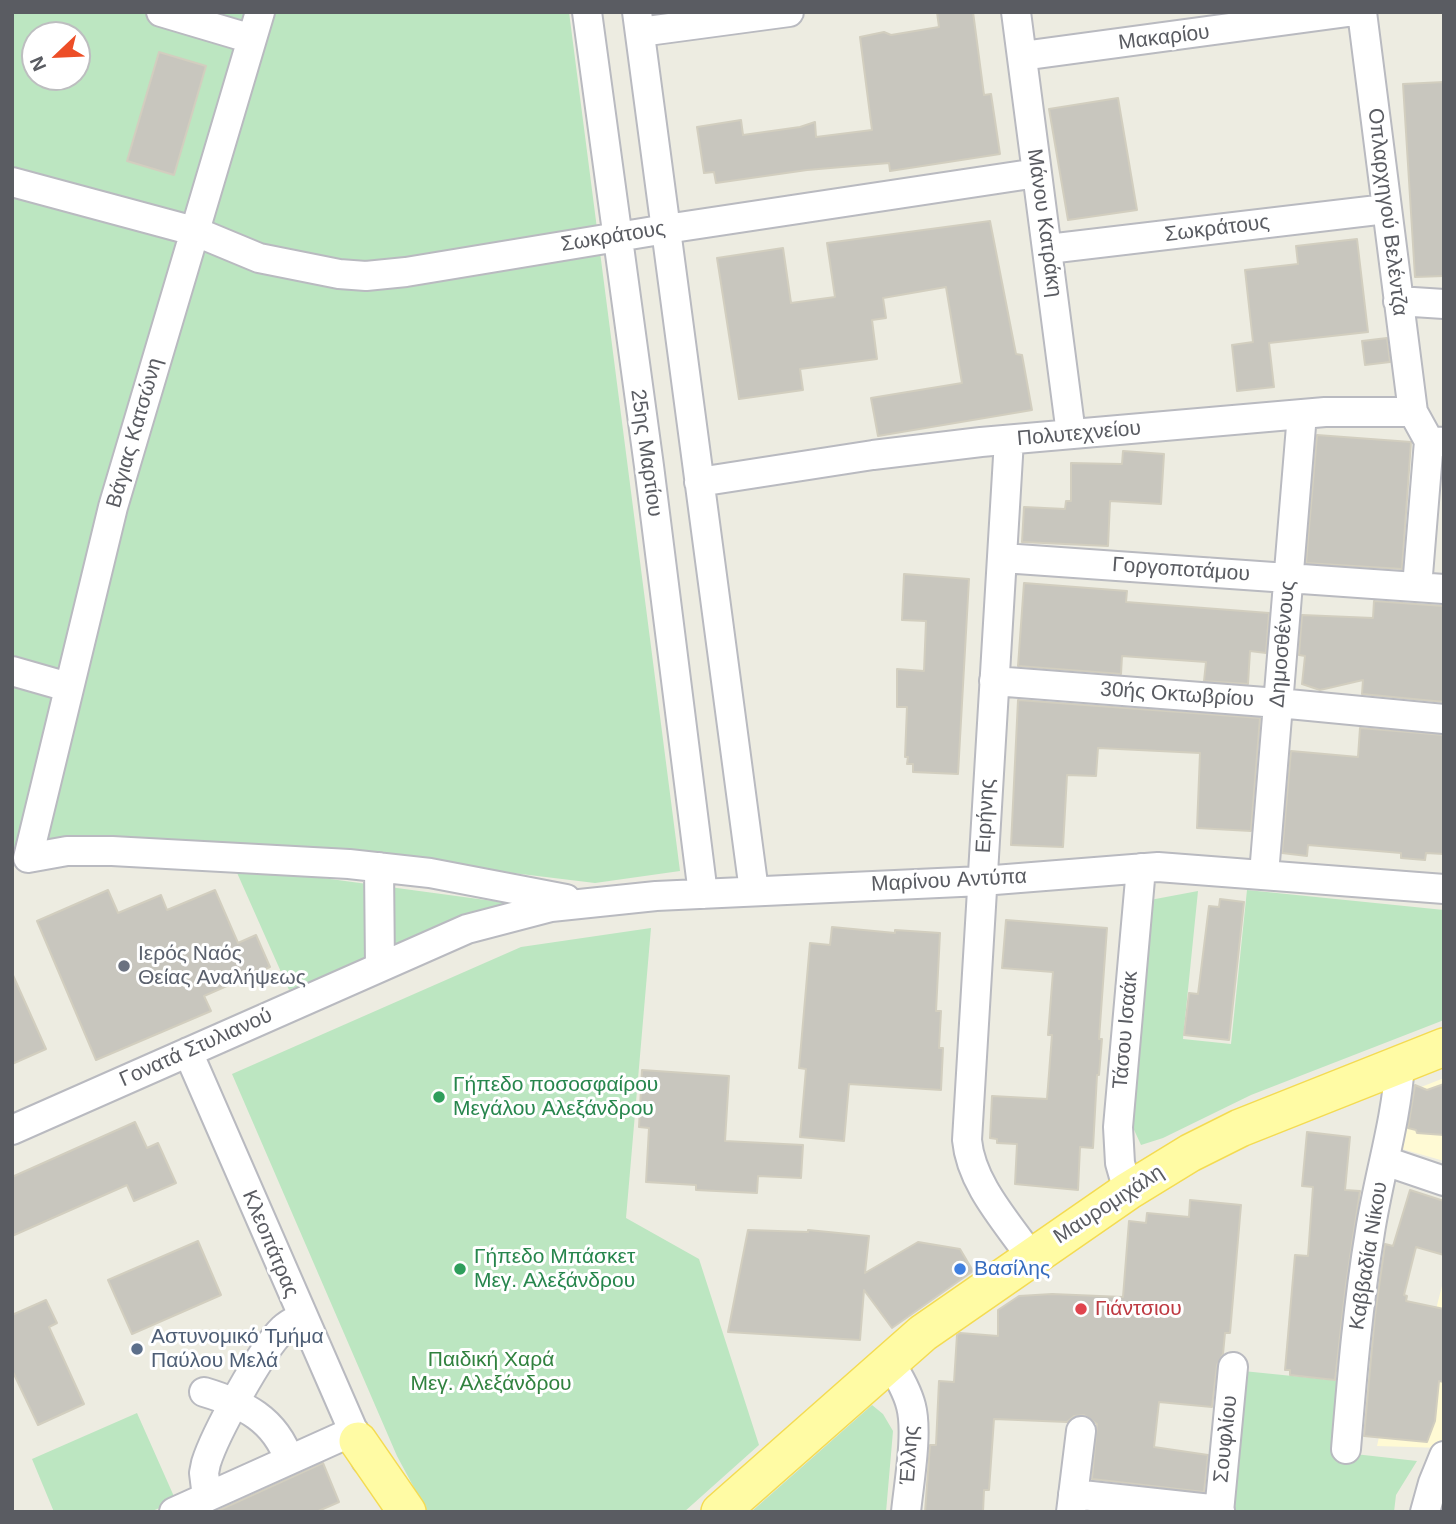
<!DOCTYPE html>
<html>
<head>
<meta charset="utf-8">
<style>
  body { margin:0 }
  #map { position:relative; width:1456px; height:1524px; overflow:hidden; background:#edece1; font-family:Arial,sans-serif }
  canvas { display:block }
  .frame { position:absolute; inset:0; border:14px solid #5a5c62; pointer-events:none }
  .north { position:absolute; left:21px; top:21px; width:70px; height:70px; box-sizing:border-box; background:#fff; border:2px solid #bdbec0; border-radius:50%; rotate:247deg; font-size:19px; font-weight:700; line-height:28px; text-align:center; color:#5a5c62 }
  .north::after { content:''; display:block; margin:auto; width:24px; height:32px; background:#ed4e27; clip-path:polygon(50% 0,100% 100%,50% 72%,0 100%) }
</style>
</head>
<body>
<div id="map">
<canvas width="1456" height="1524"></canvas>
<div class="frame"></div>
<div class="north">N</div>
</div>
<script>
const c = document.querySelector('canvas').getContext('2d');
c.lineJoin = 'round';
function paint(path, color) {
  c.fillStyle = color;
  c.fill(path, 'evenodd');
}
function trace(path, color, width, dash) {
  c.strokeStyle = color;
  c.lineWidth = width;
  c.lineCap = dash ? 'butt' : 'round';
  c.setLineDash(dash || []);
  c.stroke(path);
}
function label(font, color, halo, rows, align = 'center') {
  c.font = font + ' Arial,sans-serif';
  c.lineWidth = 6;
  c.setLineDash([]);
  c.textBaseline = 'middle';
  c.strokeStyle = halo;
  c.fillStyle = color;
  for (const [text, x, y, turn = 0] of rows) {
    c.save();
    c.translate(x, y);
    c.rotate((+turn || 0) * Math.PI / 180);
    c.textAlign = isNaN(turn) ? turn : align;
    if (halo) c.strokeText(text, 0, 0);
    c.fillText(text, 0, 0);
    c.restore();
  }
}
paint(new Path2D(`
  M1444,1078V1161L1395,1147L1411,1091Z
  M1444,1278V1512H1438L1442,1448L1377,1446L1394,1369L1433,1321Z`), '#fffad4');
paint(new Path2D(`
  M12,12H569L680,871L595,883L381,857L25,845L12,850ZM35,35H77V77H35Z
  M234,866L508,903L289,990Z
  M1247,890L1444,910V1020L1251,1095L1163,1138L1141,1145L1130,1121L1150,900L1198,891L1183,1039L1231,1044Z
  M651,928L626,1218L699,1259L759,1445L684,1512H427L397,1456L232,1074L521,947Z
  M1243,1371L1342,1381L1337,1452L1417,1461L1396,1495L1394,1512H1229Z
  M872,1405L883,1414L893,1431L886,1512H751Z
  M137,1413L176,1501L150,1512H54L32,1459Z`), '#bce6c1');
const building = new Path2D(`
  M937,12H973L984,95L991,94L1000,154L890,171L889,163L807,170L716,183L714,172L704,173L697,127L741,120L743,135L800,127L815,122L816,137L872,130L860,37L884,32L891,35L939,27Z
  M159,52L206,66L174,175L127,161Z
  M1444,82V276L1415,277L1403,84Z
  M1118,98L1137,210L1068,220L1049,109Z
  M990,221L1016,354L1022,355L1032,410L878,436L871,398L962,383L946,287L883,298L886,318L872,320L877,359L800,369L803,390L739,399L717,258L783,248L791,303L835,297L827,243Z
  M1357,239L1368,332L1269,343L1274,387L1237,391L1232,345L1253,342L1245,270L1298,264L1296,246Z
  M1387,338L1390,362L1365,365L1362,341Z
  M1317,435L1411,442L1402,569L1306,563Z
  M1123,451L1164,454L1161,504L1110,501L1108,546L1022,542L1024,507L1065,509L1066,501H1071V463L1122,464Z
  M904,574L969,579L958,774L913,772V764H907L908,757H905L907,707H897V669L924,671L926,621L902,620Z
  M1024,583L1127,591L1126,602L1269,613L1266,653L1250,651L1248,684L1204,681L1206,662L1122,656L1121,674L1018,666Z
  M1374,601L1444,606V702L1362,694L1363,680L1320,690L1302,684L1305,656L1299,655L1302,615L1373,618Z
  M1018,700L1260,718L1251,831L1197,828L1200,753L1098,748L1096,776L1067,775L1063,847L1011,845Z
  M1360,728L1444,735V854L1426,853L1425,860L1401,858V853L1308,845L1307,856L1282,853L1291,751L1358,757Z
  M108,890L118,913L161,895L167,910L215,890L238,943L256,935L270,967L204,996L211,1011L96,1060L37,921Z
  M1220,899L1244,902L1229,1040L1184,1035L1189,993L1198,994L1209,906L1219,907Z
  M1006,920L1107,928L1099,1039H1102L1099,1075H1097L1093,1148L1080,1147L1078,1190L1015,1184L1017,1144L997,1143V1139L990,1138L992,1096L1047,1099L1052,1035H1048L1053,972L1002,968Z
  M832,927L895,933V930L940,933L936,1011H941L939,1048H943L941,1090L849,1084L844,1141L800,1137L806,1069L799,1068L810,943L830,945Z
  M12,973L46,1049L12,1064Z
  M642,1070L729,1076L725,1141L803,1145L801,1178L758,1176L757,1193L696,1190V1185L646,1182L649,1128L639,1127Z
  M1444,1084V1135L1417,1133L1416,1130L1408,1128L1415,1085L1427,1090Z
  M135,1122L147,1148L158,1143L176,1183L134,1201L127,1185L12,1236V1177Z
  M1307,1132L1350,1137L1345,1190L1360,1191L1346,1284L1335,1380L1290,1375V1370H1285L1295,1255L1308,1256L1313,1187L1302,1186Z
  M1410,1190L1444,1201V1255L1416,1247L1404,1295L1407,1296L1406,1301L1444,1309V1382L1439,1381L1435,1421L1427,1442L1364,1436L1375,1315L1385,1244L1393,1246Z
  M1190,1200L1241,1205L1230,1333H1225L1223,1354L1217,1365L1212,1407L1159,1402L1154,1447L1208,1455L1204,1492L1092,1479L1097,1424L1084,1415L1074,1416L1067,1422L994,1419L989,1490H984L983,1512H925L930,1445H936L939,1381L954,1382L957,1335L960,1333L998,1336V1310L1019,1296L1052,1294L1123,1297L1129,1221L1146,1223L1147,1213L1189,1217Z
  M748,1230L808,1232V1230L869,1236L865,1273L918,1242L960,1249L973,1271L892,1328L864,1290L860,1340L728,1332Z
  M198,1241L221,1295L132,1334L108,1280Z
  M46,1300L57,1323L49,1327L84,1404L38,1425L12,1370V1315Z
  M323,1463L339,1502L316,1512H215Z`);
paint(building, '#c8c6be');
trace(building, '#d2cebf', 2);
const minor = new Path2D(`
  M161,12L252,39
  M260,12L113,507L28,858L67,851H112L349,864L430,873L566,899
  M587,12L649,466L703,894
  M637,12L754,891
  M1016,12L1071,434
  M1362,12L1413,412L1429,441L1444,442
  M640,32L789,12
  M1022,56L1348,12
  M12,182L194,231L259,258L339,274L366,276L406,272L666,229L1037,173
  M1048,249L1386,209
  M1398,301L1444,304
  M1009,440L967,1140C971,1184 1007,1222 1031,1257
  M699,482L873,455L981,442L1325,412H1413
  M1003,558L1444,589
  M1417,587L1429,441
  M12,671L68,687
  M994,681L1278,703L1444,719
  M379,867L380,967
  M1264,874L1302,414
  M188,1052L366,1460
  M12,1130L467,929L551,907L656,896L982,881L1158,867L1444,889
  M1385,1161L1444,1181
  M1128,1191L1120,1163L1118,1127L1141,868
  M889,1361C898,1375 907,1390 911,1406C918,1433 909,1482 906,1512
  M204,1392C244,1404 275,1419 289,1460
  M1346,1449C1352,1377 1358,1304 1370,1232C1379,1174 1396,1123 1400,1064
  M1073,1494L1220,1510
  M207,1497L204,1473L206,1463C215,1434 261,1350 283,1329C288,1324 296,1320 302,1317
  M174,1512L354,1431
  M1071,1512L1081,1431
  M1219,1512L1233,1367
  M1425,1512L1433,1483L1444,1456`);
const major = new Path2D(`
  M358,1441L407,1512
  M720,1512L923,1333L1128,1191L1190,1153L1240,1128L1444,1047`);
trace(minor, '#b9bac0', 32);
trace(major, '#f4db52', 40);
trace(minor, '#fff', 28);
trace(major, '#fffba4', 37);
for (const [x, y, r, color] of [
  [124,966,7,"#6b7280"],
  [439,1097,7,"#2e9e5b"],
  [460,1269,7,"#2e9e5b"],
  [960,1269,7,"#3f7fe0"],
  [1081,1309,7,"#e0444e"],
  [137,1349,7,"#5c6f8a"]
]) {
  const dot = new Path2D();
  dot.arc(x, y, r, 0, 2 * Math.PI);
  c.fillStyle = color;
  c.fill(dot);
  trace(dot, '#fff', 2.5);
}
label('21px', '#5a5c62', '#fff', [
  ["Μακαρίου",1164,38,-7],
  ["Οπλαρχηγού Βελέντζα",1387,212,83],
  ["Μάνου Κατράκη",1044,223,82],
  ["Σωκράτους",1217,229,-7],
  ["Σωκράτους",613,237,-9],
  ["Βάγιας Κατσώνη",135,433,-74],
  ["Πολυτεχνείου",1079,434,-5],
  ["25ης Μαρτίου",646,453,82],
  ["Γοργοποτάμου",1181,570,4],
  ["Δημοσθένους",1283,644,-85],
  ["30ής Οκτωβρίου",1177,695,4],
  ["Ειρήνης",986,816,-87],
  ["Μαρίνου Αντύπα",949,881,-3],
  ["Τάσου Ισαάκ",1126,1030,-85],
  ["Γονατά Στυλιανού",196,1048,-24],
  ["Μαυρομιχάλη",1109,1205,-33],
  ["Κλεοπάτρας",270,1244,67],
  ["Καββαδία Νίκου",1369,1256,-81],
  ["Σουφλίου",1226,1439,-84],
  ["Έλλης",910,1455,-86]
]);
label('21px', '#5b616d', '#fff', [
  ["Ιερός Ναός",138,954],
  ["Θείας Αναλήψεως",138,978]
], 'left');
label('21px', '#27864d', '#fff', [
  ["Γήπεδο ποσοσφαίρου",453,1085],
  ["Μεγάλου Αλεξάνδρου",453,1109],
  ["Γήπεδο Μπάσκετ",474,1257],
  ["Μεγ. Αλεξάνδρου",474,1281]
], 'left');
label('21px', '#366cbe', '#fff', [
  ["Βασίλης",974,1269]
], 'left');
label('21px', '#be3a42', '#fff', [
  ["Γιάντσιου",1095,1309]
], 'left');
label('21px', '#4e5e75', '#fff', [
  ["Αστυνομικό Τμήμα",151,1337],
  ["Παύλου Μελά",151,1361]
], 'left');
label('21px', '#31823f', '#fff', [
  ["Παιδική Χαρά",491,1360],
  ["Μεγ. Αλεξάνδρου",491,1384]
]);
</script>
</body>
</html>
